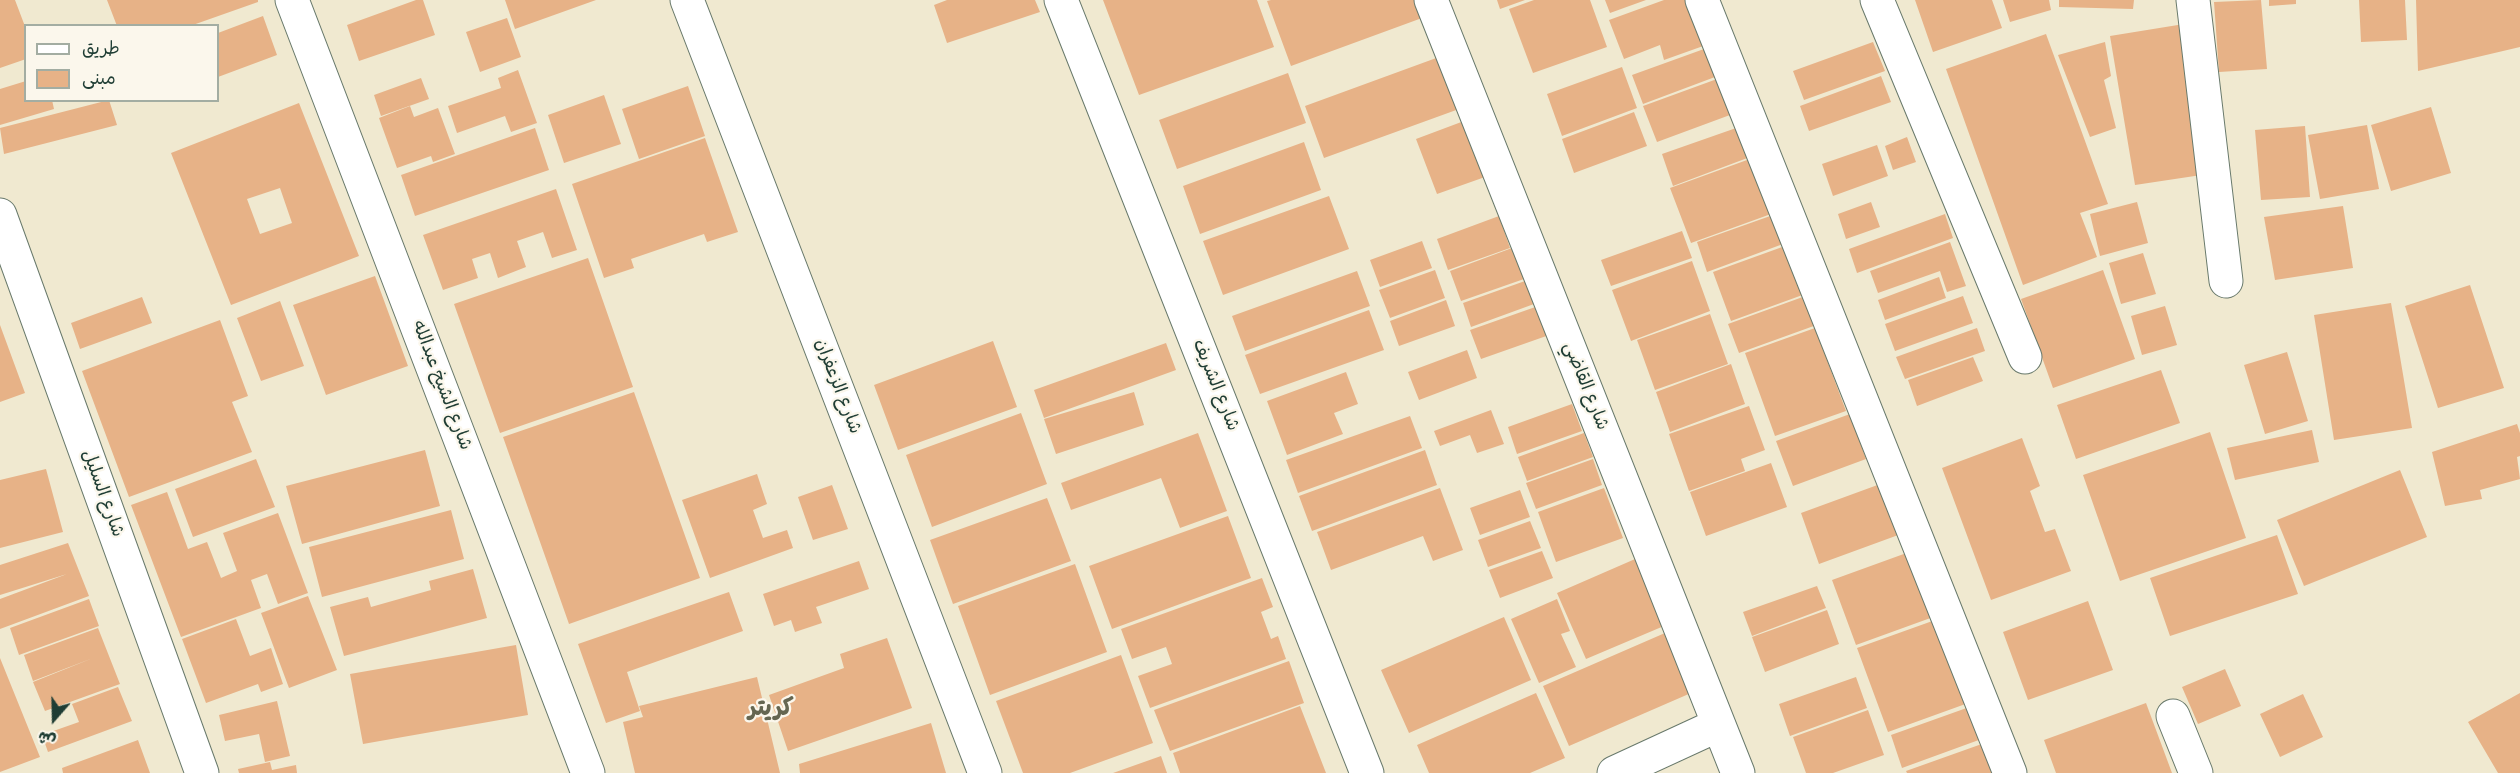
<!DOCTYPE html>
<html>
<head>
<meta charset="utf-8">
<style>
  body { margin:0 }
  #map { position:relative; width:2520px; height:773px; overflow:hidden; background:#f0e9d0; font-family:"Gochi Hand","Playpen Sans Arabic",sans-serif }
  canvas { display:block }
  .legend { position:absolute; left:24px; top:24px; width:195px; height:78px; box-sizing:border-box; background:#fbf7ec; border:2px solid #a3ada2; margin:0; padding:8px 10px; list-style:none; font-size:18px; color:#1f3d34 }
  .legend li { display:flex; align-items:center; gap:12px; height:30px }
  .legend b { width:30px; border:2px solid #a3ada2 }
  .north { position:absolute; left:24px; top:689px; width:60px; height:60px; -webkit-text-stroke:4px #fbf7ec; paint-order:stroke; rotate:200deg; font-size:16px; font-weight:700; line-height:24px; text-align:center; color:#1f3d34 }
  .north::after { content:''; display:block; margin:auto; width:21px; height:27px; background:#1f3d34; clip-path:polygon(50% 0,100% 100%,50% 72%,0 100%) }
</style>
</head>
<body>
<div id="map">
<canvas width="2520" height="773"></canvas>
<ul class="legend">
<li><b style="height:8px;background:#fff"></b>طريق</li>
<li><b style="height:16px;background:#e7b287"></b>مبنى</li>
</ul>
<div class="north">ش</div>
</div>
<script>
const c = document.querySelector('canvas').getContext('2d');
c.lineJoin = 'round';
function paint(path, color) {
  c.fillStyle = color;
  c.fill(path, 'evenodd');
}
function trace(path, color, width, dash) {
  c.strokeStyle = color;
  c.lineWidth = width;
  c.lineCap = dash ? 'butt' : 'round';
  c.setLineDash(dash || []);
  c.stroke(path);
}
function label(font, color, halo, rows, align = 'center') {
  c.font = font + ' "Gochi Hand","Playpen Sans Arabic",sans-serif';
  c.lineWidth = 4.5;
  c.setLineDash([]);
  c.textBaseline = 'middle';
  c.strokeStyle = halo;
  c.fillStyle = color;
  for (const [text, x, y, turn = 0] of rows) {
    c.save();
    c.translate(x, y);
    c.rotate((+turn || 0) * Math.PI / 180);
    c.textAlign = isNaN(turn) ? turn : align;
    if (halo) c.strokeText(text, 0, 0);
    c.fillText(text, 0, 0);
    c.restore();
  }
}
paint(new Path2D(`
  M0,0H15L26,29V59L0,68Z
  M107,0H258V2L190,26H117Z
  M416,0H423L435,35L359,61L347,25Z
  M505,0H596L515,29Z
  M947,0H1035L1040,12L947,43L934,5Z
  M1103,0H1257L1274,47L1139,95Z
  M1271,0H1415L1422,18L1291,66L1267,1Z
  M1497,0H1525L1500,9Z
  M1534,0H1590L1607,47L1533,73L1509,9Z
  M1605,0H1646L1610,13Z
  M1664,0H1689L1706,45L1664,60L1660,45L1624,59L1609,20Z
  M1915,0H1992L2002,28L1933,52Z
  M2003,0H2049L2051,10L2010,22Z
  M2059,0H2134L2133,9L2059,7Z
  M2261,0L2267,69L2219,72L2214,2Z
  M2269,0H2296V4L2269,6Z
  M2359,0H2405L2407,40L2361,42Z
  M2416,0H2520V47L2418,71Z
  M263,16L277,55L218,77V33Z
  M507,18L521,57L480,72L466,32Z
  M2184,24L2208,174L2135,185L2110,36Z
  M2046,34L2108,204L2080,213L2097,257L2023,285L1946,69Z
  M1873,42L1885,71L1804,100L1793,71Z
  M2105,42L2111,76L2104,80L2116,128L2090,137L2058,55Z
  M1704,49L1715,77L1643,104L1632,75Z
  M1439,57L1459,109L1324,158L1305,106Z
  M1622,67L1637,108L1562,136L1547,94Z
  M518,70L537,123L511,132L505,116L457,133L448,106L501,88L498,78Z
  M1288,73L1306,123L1177,169L1159,120Z
  M1881,76L1891,102L1809,131L1800,106Z
  M421,78L429,99L381,116L374,95Z
  M1717,79L1730,115L1657,142L1643,106Z
  M26,81V100H52L54,109L0,125V89Z
  M688,86L705,136L639,159L622,109Z
  M604,95L621,144L564,163L548,115Z
  M109,100L117,125L4,154L0,128Z
  M299,103L359,256L231,305L171,153ZM280,188L292,223L260,234L247,199Z
  M410,106L414,117L438,108L455,154L433,162L431,156L397,168L379,118Z
  M2431,107L2451,173L2391,191L2371,125Z
  M1634,112L1647,146L1574,173L1562,139Z
  M1464,121L1485,177L1437,194L1416,139Z
  M2367,125L2379,189L2320,199L2308,135Z
  M2305,126L2310,197L2261,200L2255,130Z
  M1739,127L1750,157L1673,186L1662,154Z
  M535,128L549,170L415,216L401,175Z
  M1907,137L1916,162L1893,170L1885,146Z
  M705,138L738,232L707,242L704,234L631,259L634,268L604,278L572,184Z
  M1304,142L1321,190L1200,234L1183,186Z
  M1877,145L1888,176L1833,196L1822,164Z
  M1758,156L1771,214L1691,243L1670,188Z
  M556,189L577,250L552,258L543,232L517,241L526,267L498,278L490,253L472,259L478,278L443,290L423,235Z
  M1329,196L1349,249L1223,295L1203,241Z
  M1871,202L1880,227L1846,239L1838,214Z
  M2137,202L2148,243L2100,256L2090,214Z
  M2343,206L2353,268L2275,280L2264,217Z
  M1945,214L1953,238L1857,273L1849,249Z
  M1773,215L1783,244L1707,272L1697,242Z
  M1499,216L1510,248L1448,270L1437,239Z
  M1682,231L1692,258L1611,286L1601,260Z
  M1422,241L1432,268L1380,287L1370,260Z
  M1950,242L1966,286L1947,292L1940,271L1878,293L1870,271Z
  M1785,246L1808,293L1731,321L1713,272Z
  M1512,248L1524,279L1461,301L1450,271Z
  M2143,253L2156,294L2121,304L2109,263Z
  M588,258L633,387L500,433L454,304Z
  M1692,261L1710,311L1631,341L1612,290Z
  M1435,270L1445,298L1390,318L1379,290Z
  M2103,270L2135,359L2053,388L2021,299Z
  M1357,271L1370,306L1245,351L1232,316Z
  M375,276L408,366L326,395L293,305Z
  M1939,277L1946,298L1885,320L1878,300Z
  M1525,281L1534,304L1471,327L1463,303Z
  M2470,285L2504,388L2438,408L2405,306Z
  M1811,294L1822,323L1739,353L1728,324Z
  M1963,296L1973,323L1895,351L1885,324Z
  M142,297L152,323L80,349L71,323Z
  M1446,300L1455,326L1399,346L1390,321Z
  M280,301L304,366L261,381L237,318Z
  M2391,303L2412,428L2334,440L2314,315Z
  M1541,305L1552,334L1481,359L1470,330Z
  M2165,306L2177,345L2142,355L2131,316Z
  M1369,310L1384,350L1260,394L1245,355Z
  M1710,314L1728,364L1655,390L1637,340Z
  M220,320L248,396L232,402L252,452L129,497L82,371Z
  M0,325L25,393L0,402Z
  M1815,328L1846,411L1775,436L1745,353Z
  M1977,328L1985,351L1905,379L1896,357Z
  M993,341L1017,407L898,450L874,385Z
  M1166,343L1176,370L1044,418L1034,390Z
  M1467,350L1477,378L1419,400L1408,372Z
  M2287,352L2308,421L2265,434L2244,365Z
  M1973,357L1983,381L1917,406L1908,380Z
  M1731,364L1745,404L1670,432L1656,392Z
  M2161,370L2180,423L2076,459L2057,405Z
  M1346,372L1358,404L1334,413L1343,434L1287,455L1267,401Z
  M634,392L700,578L569,624L503,437Z
  M1134,392L1144,425L1056,454L1044,419Z
  M1572,404L1582,431L1517,454L1508,427Z
  M1749,406L1765,450L1741,459L1745,471L1689,491L1669,434Z
  M1491,410L1504,444L1477,453L1470,435L1440,446L1434,431Z
  M1021,413L1047,484L932,527L906,455Z
  M1850,414L1866,459L1793,486L1776,441Z
  M1410,416L1422,448L1298,493L1286,460Z
  M2517,424L2520,433V456L2517,457L2520,479L2480,490L2482,499L2445,506L2432,452Z
  M2312,430L2319,462L2235,480L2227,448Z
  M2210,432L2246,538L2120,581L2083,475Z
  M1198,433L1227,511L1180,528L1161,478L1071,510L1061,483Z
  M1584,433L1593,457L1527,481L1518,457Z
  M2022,438L2040,486L2030,491L2045,532L2055,529L2071,571L1991,600L1942,468Z
  M425,450L440,506L302,544L286,486Z
  M1425,450L1437,485L1312,531L1299,496Z
  M256,459L275,507L193,537L175,489Z
  M1593,459L1602,485L1536,509L1526,483Z
  M1771,463L1787,507L1706,536L1690,492Z
  M46,469L63,532L0,548V480Z
  M2400,470L2427,537L2304,586L2277,520Z
  M757,474L767,504L753,510L763,538L787,530L793,548L710,578L682,500Z
  M1883,483L1901,534L1819,564L1801,513Z
  M832,485L848,529L813,540L798,497Z
  M1440,488L1463,550L1433,561L1423,536L1331,570L1317,532Z
  M1604,488L1623,538L1556,562L1538,512Z
  M1520,490L1530,517L1480,535L1470,508Z
  M167,492L188,549L207,542L221,578L237,571L223,533L278,513L308,593L278,604L267,574L251,580L261,608L181,637L131,505Z
  M1047,498L1071,561L953,604L930,540Z
  M451,510L464,559L322,597L309,547Z
  M1228,516L1251,578L1112,629L1089,566Z
  M1530,521L1541,548L1488,567L1478,540Z
  M2277,535L2298,594L2170,636L2150,578Z
  M68,543L89,596L0,629V599L67,574L0,595V565Z
  M1542,551L1553,578L1500,598L1489,570Z
  M1912,551L1936,616L1856,645L1832,580Z
  M1642,556L1671,623L1586,659L1557,593Z
  M859,561L869,589L816,607L822,623L795,632L791,620L774,626L763,594Z
  M1075,564L1107,652L990,695L958,606Z
  M473,569L487,618L344,656L330,607L368,597L371,607L431,590L429,581Z
  M1262,578L1273,607L1261,612L1271,639L1278,636L1286,659L1150,708L1138,676L1172,664L1166,647L1132,659L1121,629Z
  M1817,586L1826,608L1752,636L1743,612Z
  M729,592L743,631L627,672L640,711L606,723L578,644Z
  M308,596L337,670L289,688L261,613Z
  M89,599L99,626L19,655L10,628Z
  M1557,599L1570,631L1561,634L1576,667L1539,683L1511,619Z
  M2088,601L2113,670L2028,700L2003,632Z
  M1827,610L1839,644L1765,672L1752,637Z
  M1504,617L1531,680L1409,733L1381,670Z
  M236,619L250,656L271,648L283,684L261,692L258,684L206,703L182,639Z
  M1938,619L1971,702L1888,732L1857,648Z
  M98,628L120,684L45,711L33,682L93,658L33,681L24,655Z
  M1665,633L1691,693L1569,746L1543,686Z
  M887,638L912,708L788,751L769,695L844,668L840,654Z
  M516,645L528,715L363,744L350,674Z
  M1121,655L1153,743L1070,773H1023L996,701Z
  M0,658L40,757L0,772Z
  M1289,661L1304,703L1170,751L1154,710Z
  M2225,669L2241,706L2198,724L2182,687Z
  M757,677L780,773H635L623,722L643,717L639,706Z
  M1856,677L1867,708L1790,736L1779,704Z
  M118,687L132,721L48,752L42,735L79,722L72,704Z
  M1536,693L1565,758L1530,773H1429L1417,745Z
  M2520,693V773H2498L2468,722Z
  M2303,694L2323,737L2280,757L2260,714Z
  M277,701L290,756L265,762L259,734L225,741L219,715Z
  M2146,703L2172,773H2056L2044,740Z
  M1975,705L1987,737L1902,768L1891,735Z
  M1300,706L1326,773H1180L1173,753Z
  M1868,710L1884,755L1833,773H1806L1793,737Z
  M931,723L946,773H800L799,764Z
  M138,740L150,773H63L62,768Z
  M1993,740L2002,773H1907L1906,771Z
  M1161,756L1167,773H1113Z
  M270,762L272,770L296,765L297,773H239L238,769Z`), '#e7b287');
const minor = new Path2D(`
  M292,0L588,773
  M687,0L985,773
  M1061,0L1367,773
  M1431,0L1738,773
  M1702,0L2010,773
  M1877,0L2025,357
  M2193,0L2226,281
  M0,215L202,773
  M2173,716L2196,773
  M1614,773L1718,725`);
trace(minor, '#68796b', 35);
trace(minor, '#fff', 33);
label('18px', '#1f3d34', '#fbf7ec', [
  ["شارع الشيخ عبدالله",440,386,69],
  ["شارع الشريف",1214,386,68],
  ["شارع الزعفران",836,387,69],
  ["شارع القاضي",1584,387,68],
  ["شارع السليل",101,494,70]
]);
label('bold 24px', '#656651', '#fbf7ec', [
  ["كريتر",771,711]
]);
</script>
</body>
</html>
